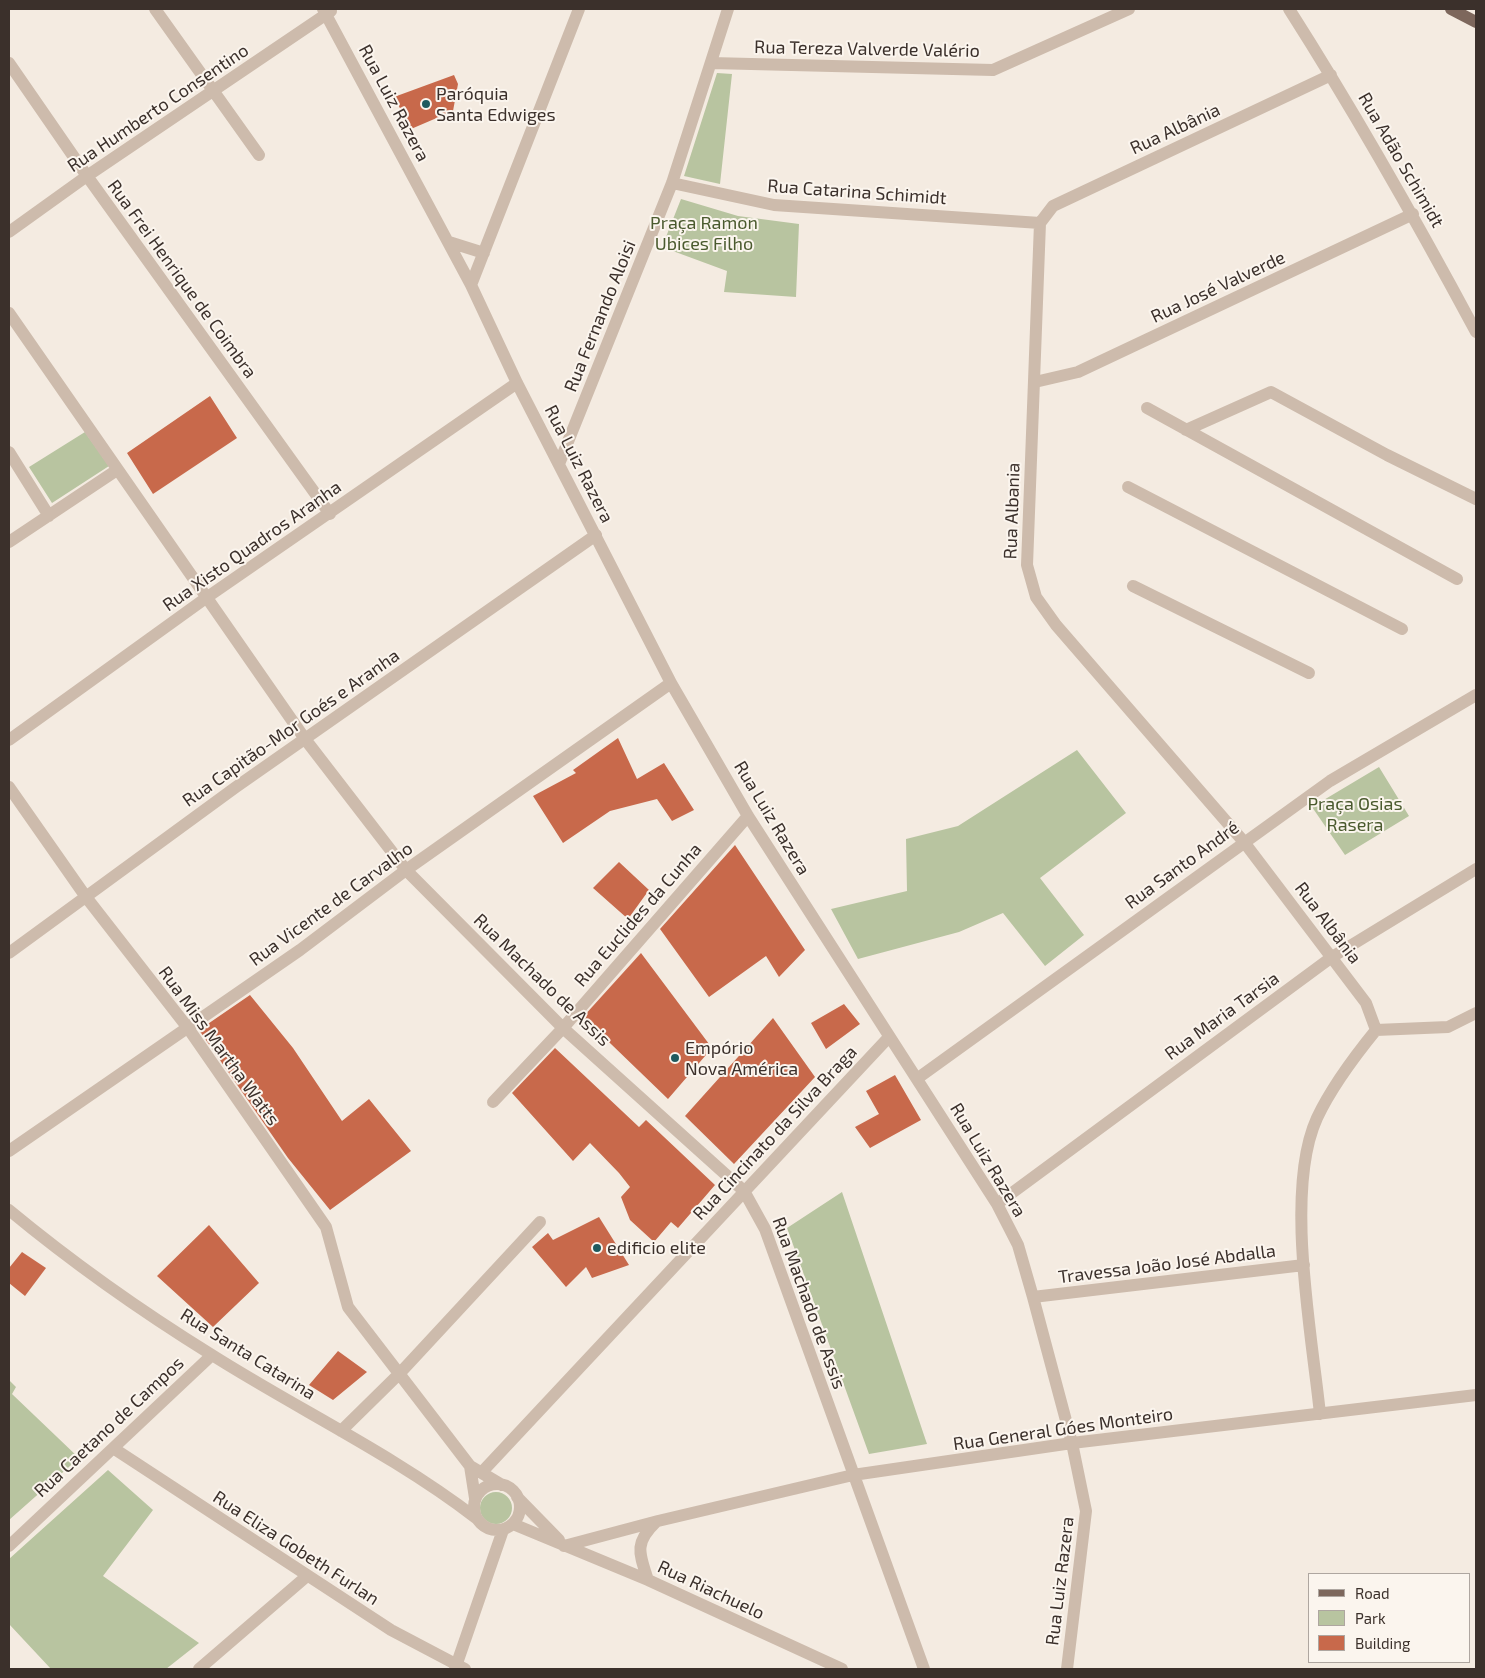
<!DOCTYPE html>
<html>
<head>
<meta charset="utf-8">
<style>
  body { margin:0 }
  #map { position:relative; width:1485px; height:1678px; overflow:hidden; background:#f4ebe1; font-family:"Exo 2",sans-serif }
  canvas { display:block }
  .frame { position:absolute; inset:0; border:10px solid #3b302b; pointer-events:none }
  .legend { position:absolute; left:1308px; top:1573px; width:162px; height:90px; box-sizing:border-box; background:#fbf5ee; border:1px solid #aea6a0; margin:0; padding:6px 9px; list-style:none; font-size:15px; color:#3b302b }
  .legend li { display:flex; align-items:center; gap:10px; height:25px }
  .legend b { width:25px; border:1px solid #aea6a0 }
</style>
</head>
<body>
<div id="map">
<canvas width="1485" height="1678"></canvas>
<div class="frame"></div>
<ul class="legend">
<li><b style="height:6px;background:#7d675c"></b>Road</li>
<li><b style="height:14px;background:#b8c4a0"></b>Park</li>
<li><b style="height:14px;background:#c8694b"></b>Building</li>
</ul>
</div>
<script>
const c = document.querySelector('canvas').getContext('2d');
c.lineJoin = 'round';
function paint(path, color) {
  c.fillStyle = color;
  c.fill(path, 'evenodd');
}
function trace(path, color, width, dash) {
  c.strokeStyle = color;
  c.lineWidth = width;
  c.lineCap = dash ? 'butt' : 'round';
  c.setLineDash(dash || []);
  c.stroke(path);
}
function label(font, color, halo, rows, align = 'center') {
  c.font = font + ' "Exo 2",sans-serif';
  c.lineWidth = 4;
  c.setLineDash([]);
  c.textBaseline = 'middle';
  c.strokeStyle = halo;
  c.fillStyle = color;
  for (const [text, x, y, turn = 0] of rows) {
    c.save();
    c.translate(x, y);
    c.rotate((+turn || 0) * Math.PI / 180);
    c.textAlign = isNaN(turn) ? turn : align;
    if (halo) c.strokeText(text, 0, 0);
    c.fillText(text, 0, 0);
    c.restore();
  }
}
paint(new Path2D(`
  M717,73L732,74L720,184L684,176Z
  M681,199L738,216L799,224L796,297L724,292L727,271L662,247Z
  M85,432L109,466L52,503L29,467Z
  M1077,750L1126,813L1040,878L1084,935L1045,966L1003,913L959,932L858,959L831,909L907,891L906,839L958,826Z
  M1379,767L1409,816L1345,855L1312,807Z
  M842,1192L927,1444L869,1454L787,1228Z
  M9,1380L16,1387L12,1394L79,1458L9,1520Z
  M108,1470L153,1510L103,1576L199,1643L166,1669H51L9,1624V1559Z
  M480 1508a16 16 0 1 1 32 0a16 16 0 1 1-32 0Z`), '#b8c4a0');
paint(new Path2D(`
  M454,75L458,84L453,111L411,129L394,97Z
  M210,396L237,438L153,494L127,453Z
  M618,738L637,779L664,763L694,810L672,821L657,799L610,811L563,843L533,796L576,773L573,770Z
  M735,845L805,950L779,977L766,956L709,997L660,929Z
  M619,862L649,890L628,919L593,888Z
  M641,953L712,1048L668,1099L583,1017Z
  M250,995L293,1048L342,1121L369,1099L411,1151L330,1210L288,1158L199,1030Z
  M844,1004L860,1024L826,1049L811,1023Z
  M773,1018L815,1077L734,1164L685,1116Z
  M555,1048L639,1127L646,1120L715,1185L678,1228L671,1222L654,1242L630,1220L621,1197L630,1187L619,1173L590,1143L573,1161L512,1093Z
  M895,1075L921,1120L870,1148L855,1127L879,1114L866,1091Z
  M599,1217L629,1265L592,1278L586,1267L566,1287L532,1247L548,1233L553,1240Z
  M209,1225L259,1283L213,1327L157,1276Z
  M22,1252L46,1268L25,1296L9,1283V1268Z
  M338,1351L367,1372L333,1400L309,1385Z`), '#c8694b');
trace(new Path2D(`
  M155,9L259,155
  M323,9L471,285L517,383L671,683L748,816L997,1204L1018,1245L1033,1297L1072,1443L1086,1511L1067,1669
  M1289,9C1356,114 1417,222 1476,332
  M9,63L87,176L330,514
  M711,63L993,70L1129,9
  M672,183L774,205L1040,223
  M1040,223L1027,565L1036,597L1056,625L1244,842L1366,1003L1376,1030
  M1040,223L1053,206L1331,75
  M9,232L87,176L331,11
  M449,242L484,253
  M471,285L579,9
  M9,313L305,739L406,870L563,1028L744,1191L765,1229L924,1669
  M1035,382L1078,372L1413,214
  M1147,408L1457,579
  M1186,430L1271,392L1387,455L1476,499
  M9,452L49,516
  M559,464L672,183L728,9
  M1128,487L1402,629
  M9,542L117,470
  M1133,586L1309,673
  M9,740L206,598L517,383
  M9,787L86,897L188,1028L326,1227L348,1307L470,1466L502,1485
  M9,953L236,787L596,535
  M1376,1030L1448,1027L1476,1013
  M918,1078L1330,781L1476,695
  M493,1102L563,1028L748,816
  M9,1151L300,950L406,870L671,683
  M997,1204L1332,957L1476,869
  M9,1210C73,1263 141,1311 212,1355C299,1410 394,1455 476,1518
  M1033,1297L1304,1265
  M1320,1414C1312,1335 1284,1190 1317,1118C1332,1086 1354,1057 1376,1030
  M341,1431L400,1373L540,1222
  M113,1448L391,1630L465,1669
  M470,1466L475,1498
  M482,1472L889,1037
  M474 1507a23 23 0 1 1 46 0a23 23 0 1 1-46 0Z
  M517,1497L559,1540
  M513,1524L648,1580L842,1669
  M9,1546L212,1355
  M564,1546L658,1521L853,1475L1072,1443L1476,1395
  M648,1580C639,1553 634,1543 656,1522
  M199,1669L307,1576
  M455,1669L503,1530`), '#cdbbac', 12);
trace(new Path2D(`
  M1451,9L1476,22`), '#7d675c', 12);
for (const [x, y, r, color] of [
  [426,104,5,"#1f5a5e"],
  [675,1058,5,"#1f5a5e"],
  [597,1248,5,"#1f5a5e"]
]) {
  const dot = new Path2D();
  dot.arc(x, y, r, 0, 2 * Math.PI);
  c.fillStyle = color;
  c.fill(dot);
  trace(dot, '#fbf5ee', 2);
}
label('18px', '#3b302b', '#fbf5ee', [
  ["Rua Tereza Valverde Valério",867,49,1],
  ["Rua Luiz Razera",394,103,62],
  ["Rua Humberto Consentino",158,108,-34],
  ["Rua Albânia",1175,129,-25],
  ["Rua Adão Schimidt",1401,160,60],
  ["Rua Catarina Schimidt",857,192,4],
  ["Rua Frei Henrique de Coimbra",182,279,54],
  ["Rua José Valverde",1218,287,-25],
  ["Rua Fernando Aloisi",600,316,-68],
  ["Rua Luiz Razera",579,464,63],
  ["Rua Albania",1012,511,-88],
  ["Rua Xisto Quadros Aranha",252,546,-35],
  ["Rua Capitão-Mor Goés e Aranha",291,728,-35],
  ["Rua Luiz Razera",772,818,59],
  ["Rua Santo André",1182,865,-36],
  ["Rua Vicente de Carvalho",331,904,-36],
  ["Rua Euclides da Cunha",638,915,-49],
  ["Rua Albânia",1328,923,53],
  ["Rua Machado de Assis",542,980,44],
  ["Rua Maria Tarsia",1222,1016,-36],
  ["Rua Miss Martha Watts",219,1046,54],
  ["Rua Cincinato da Silva Braga",775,1133,-47],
  ["Rua Luiz Razera",988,1160,59],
  ["Travessa João José Abdalla",1167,1264,-7],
  ["Rua Machado de Assis",809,1303,70],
  ["Rua Santa Catarina",248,1354,32],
  ["Rua Caetano de Campos",109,1427,-43],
  ["Rua General Góes Monteiro",1063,1429,-8],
  ["Rua Eliza Gobeth Furlan",296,1548,33],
  ["Rua Luiz Razera",1060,1581,-83],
  ["Rua Riachuelo",711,1590,25]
]);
label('18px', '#3b302b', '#fbf5ee', [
  ["Paróquia",436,94],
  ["Santa Edwiges",436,115],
  ["Empório",685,1048],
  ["Nova América",685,1069],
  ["edificio elite",607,1248]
], 'left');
label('18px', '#4a5a2e', '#fbf5ee', [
  ["Praça Ramon",704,223],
  ["Ubices Filho",704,244],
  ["Praça Osias",1355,804],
  ["Rasera",1355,825]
]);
</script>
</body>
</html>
